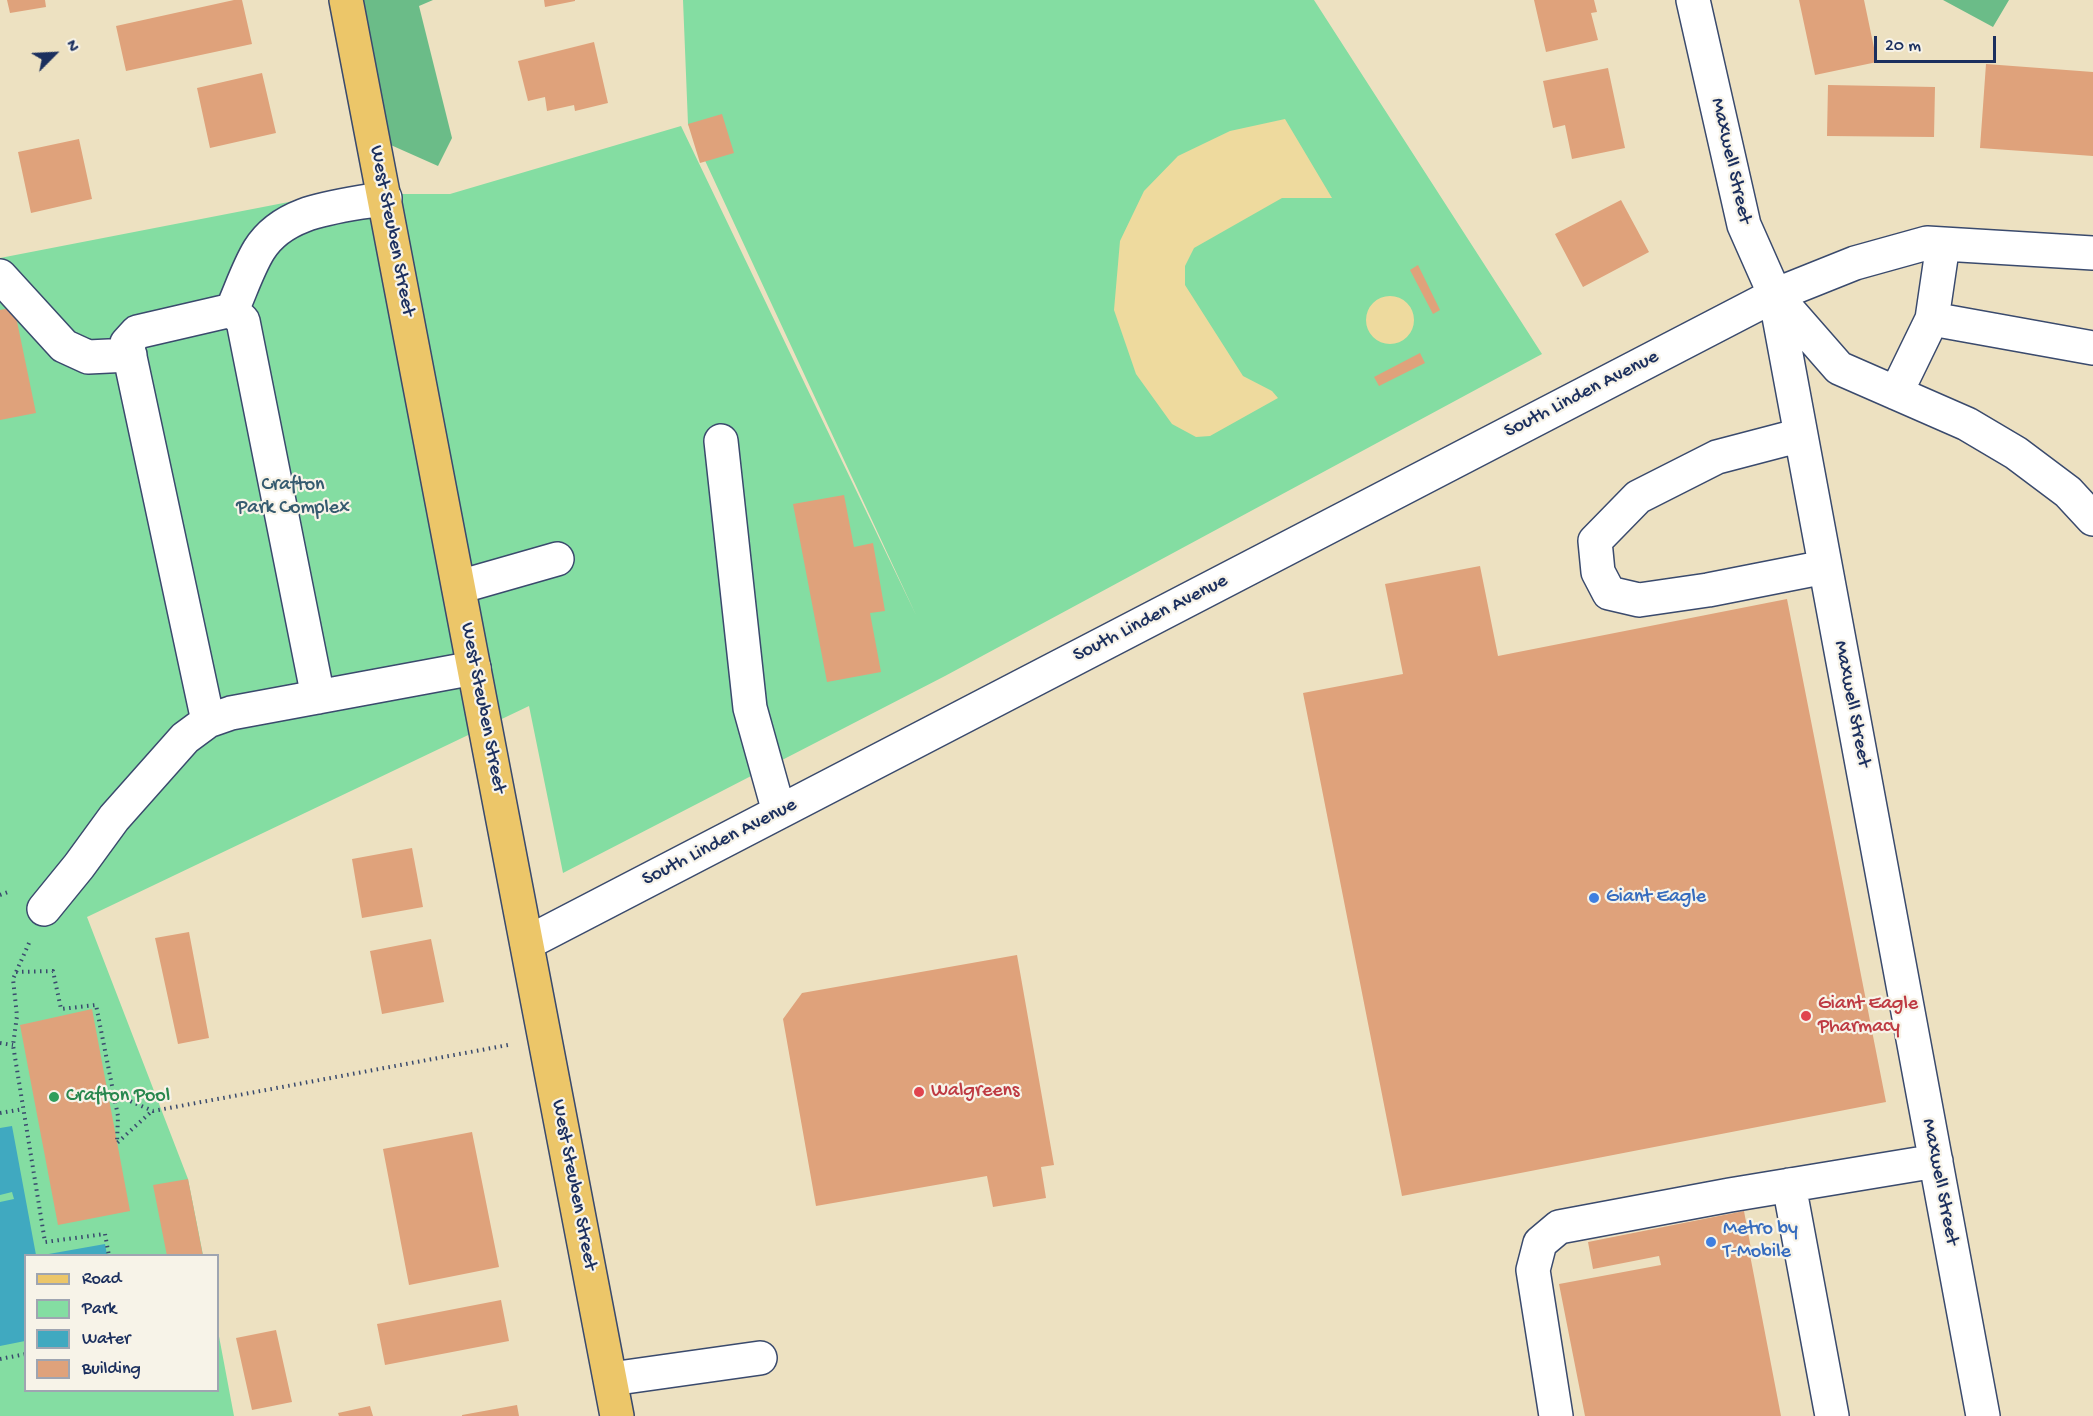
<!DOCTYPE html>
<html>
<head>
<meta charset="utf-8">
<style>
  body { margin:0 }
  #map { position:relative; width:2093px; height:1416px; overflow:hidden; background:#ede1c1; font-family:"Gochi Hand",sans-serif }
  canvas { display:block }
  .legend { position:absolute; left:24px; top:1254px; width:195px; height:138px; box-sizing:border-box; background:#f7f3e8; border:2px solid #9fa5b1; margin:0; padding:8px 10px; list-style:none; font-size:18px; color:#1b2f5e }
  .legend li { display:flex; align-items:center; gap:12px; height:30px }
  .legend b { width:30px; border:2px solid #9fa5b1 }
  .north { position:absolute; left:24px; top:24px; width:60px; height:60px; -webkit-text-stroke:4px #f7f3e8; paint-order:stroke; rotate:66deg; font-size:16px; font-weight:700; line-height:24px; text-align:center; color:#1b2f5e }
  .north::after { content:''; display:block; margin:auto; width:21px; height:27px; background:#1b2f5e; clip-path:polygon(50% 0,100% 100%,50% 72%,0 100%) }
  .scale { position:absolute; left:1874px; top:36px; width:122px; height:27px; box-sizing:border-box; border:3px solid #1b2f5e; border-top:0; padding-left:8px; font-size:18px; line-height:21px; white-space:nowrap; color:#1b2f5e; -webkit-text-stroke:4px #f7f3e8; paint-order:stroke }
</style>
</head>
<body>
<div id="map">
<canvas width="2093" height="1416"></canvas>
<ul class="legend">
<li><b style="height:8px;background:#ecc669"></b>Road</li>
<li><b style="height:16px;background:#84dda2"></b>Park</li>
<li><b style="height:16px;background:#40a9c0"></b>Water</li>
<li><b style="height:16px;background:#dfa27b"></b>Building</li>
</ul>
<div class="north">N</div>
<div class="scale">20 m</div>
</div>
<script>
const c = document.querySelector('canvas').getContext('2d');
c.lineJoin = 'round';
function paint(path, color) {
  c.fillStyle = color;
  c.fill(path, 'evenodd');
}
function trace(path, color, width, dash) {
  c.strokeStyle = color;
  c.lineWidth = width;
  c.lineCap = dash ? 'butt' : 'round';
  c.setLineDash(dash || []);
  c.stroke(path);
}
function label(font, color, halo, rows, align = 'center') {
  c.font = font + ' "Gochi Hand",sans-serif';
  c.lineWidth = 4.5;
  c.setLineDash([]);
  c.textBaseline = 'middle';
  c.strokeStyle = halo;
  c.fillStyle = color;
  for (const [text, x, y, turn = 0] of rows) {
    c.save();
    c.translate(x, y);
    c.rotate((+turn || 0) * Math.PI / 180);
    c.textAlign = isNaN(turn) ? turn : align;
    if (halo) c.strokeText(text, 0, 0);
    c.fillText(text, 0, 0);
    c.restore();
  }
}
paint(new Path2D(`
  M683,0H1314L1542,354L945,676L563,873L529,706L87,917L188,1179L203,1255L26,1256V1390H218V1331L234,1416H0V258L330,194H450L681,126L916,615L688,124Z`), '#84dda2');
paint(new Path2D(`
  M359,0H433L419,6L452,138L438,166L384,142Z
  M1943,0H2009L1993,27Z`), '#6bbc88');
paint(new Path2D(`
  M1285,119L1332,198H1282L1194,248L1185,266V285L1243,376L1272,391L1278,398L1210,436L1196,437L1172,424L1136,374L1114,310L1120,241L1144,191L1178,156L1230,131Z
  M1366 320a24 24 0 1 1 48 0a24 24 0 1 1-48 0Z`), '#eeda9e');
paint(new Path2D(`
  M12,1126L36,1255L26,1256L25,1341L0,1346V1202L14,1199L12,1192L0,1195V1128Z
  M105,1244L107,1255H43Z`), '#40a9c0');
paint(new Path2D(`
  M7,0H45L46,7L10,13Z
  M234,0H242L252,44L126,71L116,26Z
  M544,0H575V1L545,7Z
  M1534,0H1594L1597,12L1591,13L1598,40L1546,52Z
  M1799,0H1864L1877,62L1815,75Z
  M594,42L608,103L575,111L574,105L547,111L545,97L528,101L518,61Z
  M1986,64L2093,72V156L1980,148Z
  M1608,68L1625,148L1572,159L1565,125L1553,128L1543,81Z
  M262,73L276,133L210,148L197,88Z
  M1828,85L1935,87L1934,137L1827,136Z
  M722,114L734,153L700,163L688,124Z
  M79,139L92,199L31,213L18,152Z
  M1621,200L1649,252L1583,287L1555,234Z
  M1418,265L1440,310L1433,314L1410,270Z
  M14,307L36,413L0,420V310Z
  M1420,353L1425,363L1379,386L1374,377Z
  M844,495L854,547L873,543L885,611L870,613L881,672L827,682L793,504Z
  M1480,566L1498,656L1787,599L1886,1102L1402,1196L1303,693L1403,674L1385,584Z
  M412,848L423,907L362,918L352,859Z
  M189,932L209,1038L178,1044L155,938Z
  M431,939L444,1002L382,1014L370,951Z
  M1017,955L1054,1165L1041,1167L1046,1198L993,1207L987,1176L816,1206L783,1019L802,993Z
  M92,1009L130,1211L58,1225L20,1025Z
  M472,1132L499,1267L409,1285L383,1149Z
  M188,1179L203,1256H167L153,1185Z
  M1744,1211L1752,1254L1750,1255L1781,1416H1585L1559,1284L1661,1265L1659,1256L1593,1269L1588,1242Z
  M501,1300L509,1341L385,1365L377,1324Z
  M276,1330L292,1402L252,1410L236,1338Z
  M517,1405L519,1416H462V1415Z
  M370,1406L373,1416H339L338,1413Z`), '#dfa27b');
const minor = new Path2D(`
  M1693,0L1744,225L1775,295L1983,1416
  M1943,244L1932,319L2093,348
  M0,276L64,346L88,357L130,355
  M1776,296L1839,368L1967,424L2016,453L2068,492L2093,519
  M232,310C241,290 248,268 259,250C285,208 341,207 385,198
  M1896,393L1932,319
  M1801,435L1717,457L1638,497L1595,541L1598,572L1609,593L1639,600L1708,590L1825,567
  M721,441L750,708L779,812
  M459,587L557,559
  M208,721L127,343L137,332L232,310L243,321L318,697
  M44,909L79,866L114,818L185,738L208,721L231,713L474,668
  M527,943L1775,295L1855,263L1927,243L2093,253
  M1789,1185L1832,1416
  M611,1379L760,1358
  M1556,1416L1533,1270L1540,1243L1559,1227L1730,1195L1936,1161`);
const major = new Path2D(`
  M346,0L617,1416`);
trace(minor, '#3a4a6d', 36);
trace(major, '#3a4a6d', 36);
trace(new Path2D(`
  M0,895L11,891
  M29,943L13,979L17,1016L13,1045L45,1242L105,1234L109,1256
  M16,972L53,971L61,1009L96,1005L118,1116L117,1143L152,1111
  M0,1043L13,1045
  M114,1094L153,1111L508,1045
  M0,1113L23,1109
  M0,1359L26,1354`), '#3a4a6d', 4, [1.5, 4.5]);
trace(minor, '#fff', 33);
trace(major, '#ecc669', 33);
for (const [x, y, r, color] of [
  [1594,898,6,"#3f7fe0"],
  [1806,1016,6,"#e0444e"],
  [919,1092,6,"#e0444e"],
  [54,1097,6,"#2e9e5b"],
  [1711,1242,6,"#3f7fe0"]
]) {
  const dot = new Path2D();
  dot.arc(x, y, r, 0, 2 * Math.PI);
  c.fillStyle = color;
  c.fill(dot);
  trace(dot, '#f7f3e8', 2);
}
label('20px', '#1b2f5e', '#f7f3e8', [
  ["Maxwell Street",1730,161,77],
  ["West Steuben Street",391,231,79],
  ["South Linden Avenue",1582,395,-27],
  ["South Linden Avenue",1151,619,-27],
  ["Maxwell Street",1851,704,79],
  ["West Steuben Street",482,708,79],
  ["South Linden Avenue",720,843,-27],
  ["Maxwell Street",1939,1182,79],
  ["West Steuben Street",573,1185,79]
]);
label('20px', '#355a6f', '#f7f3e8', [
  ["Crafton",293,486],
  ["Park Complex",293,509]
]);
label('20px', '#366cbe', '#f7f3e8', [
  ["Giant Eagle",1606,898],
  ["Metro by",1723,1230],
  ["T-Mobile",1723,1253]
], 'left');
label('20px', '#be3a42', '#f7f3e8', [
  ["Giant Eagle",1818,1005],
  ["Pharmacy",1818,1028],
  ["Walgreens",931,1092]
], 'left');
label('20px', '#27864d', '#f7f3e8', [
  ["Crafton Pool",66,1097]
], 'left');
</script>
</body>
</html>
